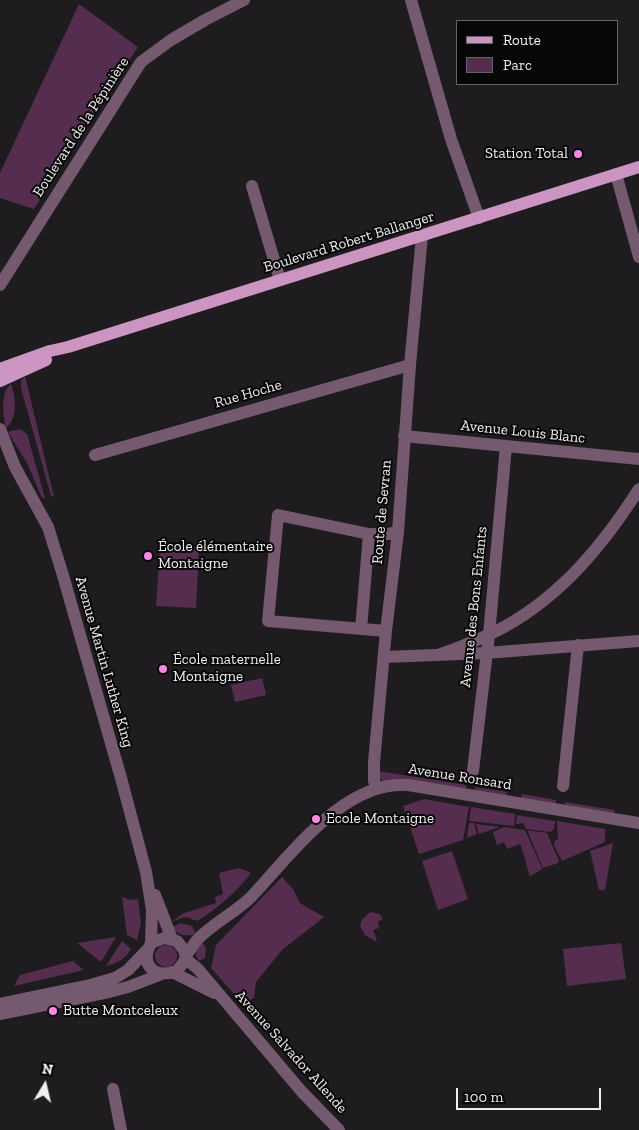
<!DOCTYPE html>
<html>
<head>
<meta charset="utf-8">
<style>
  body { margin:0 }
  #map { position:relative; width:639px; height:1130px; overflow:hidden; background:#1f1c1f; font-family:"Zilla Slab",serif }
  canvas { display:block }
  .legend { position:absolute; left:456px; top:20px; width:162px; height:65px; box-sizing:border-box; background:#080708; border:1px solid #656364; margin:0; padding:6px 9px; list-style:none; font-size:15px; color:#f0eeef }
  .legend li { display:flex; align-items:center; gap:10px; height:25px }
  .legend b { width:25px; border:1px solid #656364 }
  .north { position:absolute; left:20px; top:1060px; width:50px; height:50px; -webkit-text-stroke:4px #080708; paint-order:stroke; rotate:9deg; font-size:14px; font-weight:700; line-height:20px; text-align:center; color:#f0eeef }
  .north::after { content:''; display:block; margin:auto; width:18px; height:22px; background:#f0eeef; clip-path:polygon(50% 0,100% 100%,50% 72%,0 100%) }
  .scale { position:absolute; left:456px; top:1088px; width:145px; height:22px; box-sizing:border-box; border:2px solid #f0eeef; border-top:0; padding-left:6px; font-size:15px; line-height:18px; white-space:nowrap; color:#f0eeef; -webkit-text-stroke:4px #080708; paint-order:stroke }
</style>
</head>
<body>
<div id="map">
<canvas width="639" height="1130"></canvas>
<ul class="legend">
<li><b style="height:6px;background:#cc95c1"></b>Route</li>
<li><b style="height:14px;background:#552d4f"></b>Parc</li>
</ul>
<div class="north">N</div>
<div class="scale">100 m</div>
</div>
<script>
const c = document.querySelector('canvas').getContext('2d');
c.lineJoin = 'round';
function paint(path, color) {
  c.fillStyle = color;
  c.fill(path, 'evenodd');
}
function trace(path, color, width, dash) {
  c.strokeStyle = color;
  c.lineWidth = width;
  c.lineCap = dash ? 'butt' : 'round';
  c.setLineDash(dash || []);
  c.stroke(path);
}
function label(font, color, halo, rows, align = 'center') {
  c.font = font + ' "Zilla Slab",serif';
  c.lineWidth = 4;
  c.setLineDash([]);
  c.textBaseline = 'middle';
  c.strokeStyle = halo;
  c.fillStyle = color;
  for (const [text, x, y, turn = 0] of rows) {
    c.save();
    c.translate(x, y);
    c.rotate((+turn || 0) * Math.PI / 180);
    c.textAlign = isNaN(turn) ? turn : align;
    if (halo) c.strokeText(text, 0, 0);
    c.fillText(text, 0, 0);
    c.restore();
  }
}
paint(new Path2D(`
  M79,4L138,47L34,209L0,198V173Z
  M25,376L54,497L51,496L21,388V381Z
  M11,384C16,397 18,418 6,428C3,415 0,392 11,384Z
  M20,429L27,434L45,498H42L28,465L8,432Z
  M160,545L199,547L196,608L156,606Z
  M262,678L266,695L235,702L231,685Z
  M378,771L466,785V789L407,780L383,781L379,778Z
  M475,787L507,792V796L475,791Z
  M522,794L556,800V804L521,799Z
  M424,799L469,807L463,840L419,854L403,806Z
  M565,802L615,810L614,814L565,806Z
  M471,807L515,814L514,826L469,821Z
  M517,815L555,821L554,829L551,832L526,829L523,823L516,824Z
  M557,821L605,829V842L562,861L554,845L555,840L558,839Z
  M469,823H474L477,834L467,838Z
  M476,824L500,827L479,834Z
  M504,827L525,830L542,868L541,870L530,876C526,866 525,855 520,844L507,849L504,842L497,845L493,832Z
  M527,830L547,833L559,861L558,863L543,868Z
  M613,843L605,890H599L590,851Z
  M452,851L468,899L438,910L422,861Z
  M239,868L251,873C236,893 218,907 198,921L185,917L171,922L184,913L216,903L215,897L223,894L219,873Z
  M282,877L293,889L300,903L324,917L282,950L256,982L254,998L243,1004L211,968L216,945Z
  M122,897L130,900L138,899L141,923L137,940L127,935Z
  M370,912L380,914L383,920L378,921L379,928L373,930L377,940L375,941L365,935L360,926L362,920Z
  M180,923L192,926L196,934C185,936 179,937 173,927Z
  M116,937L101,962L77,943Z
  M122,941L131,949C125,959 118,963 106,966Z
  M202,942L206,948L205,958L199,961C193,954 197,949 202,942Z
  M621,943L626,979L567,986L563,949Z
  M155 956a11 11 0 1 1 22 0a11 11 0 1 1-22 0Z
  M73,961L84,970L14,986L20,975Z`), '#552d4f');
trace(new Path2D(`
  M411,0L451,139L479,218
  M616,174L639,257
  M252,186L280,280
  M0,285L141,62L171,40L205,20L244,0
  M0,429L15,467L48,527L62,572L121,778L146,872L152,910L151,943
  M404,436L639,459
  M95,455L410,365
  M369,534H388L398,532
  M361,629L369,534L278,515L268,621L386,631
  M441,654C463,646 484,638 504,627C562,595 604,544 639,489
  M384,657L486,653L639,641
  M473,771L489,635L506,446
  M563,786L578,645
  M377,789L374,781V762L386,631L398,532L410,365L422,236
  M155,895L172,939
  M164,938L177,941L184,950L186,959L177,971C155,979 139,966 151,943Z
  M186,955C190,951 193,945 197,940C213,923 235,913 251,897C290,856 344,780 408,785L639,823
  M186,959L198,969L302,1092L339,1130
  M172,972L214,993
  M0,1004L90,985L115,978L128,970L149,948
  M0,1014L109,992L128,987L162,974
  M113,1089L121,1130`), '#74596f', 12);
trace(new Path2D(`
  M0,369L50,351L68,347L639,167
  M0,381L46,360`), '#cc95c1', 12);
for (const [x, y, r, color] of [
  [578,154,5,"#fa87e8"],
  [148,556,5,"#fa87e8"],
  [163,669,5,"#fa87e8"],
  [316,819,5,"#fa87e8"],
  [53,1011,5,"#fa87e8"]
]) {
  const dot = new Path2D();
  dot.arc(x, y, r, 0, 2 * Math.PI);
  c.fillStyle = color;
  c.fill(dot);
  trace(dot, '#080708', 2);
}
label('15px', '#f0eeef', '#080708', [
  ["Boulevard de la Pépinière",81,127,-57],
  ["Boulevard Robert Ballanger",349,242,-17],
  ["Rue Hoche",248,394,-16],
  ["Avenue Louis Blanc",523,432,6],
  ["Route de Sevran",382,512,-85],
  ["Avenue des Bons Enfants",474,607,-84],
  ["Avenue Martin Luther King",104,662,74],
  ["Avenue Ronsard",460,777,9],
  ["Avenue Salvador Allende",291,1052,48]
]);
label('15px', '#f0eeef', '#080708', [
  ["Station Total",568,154,"right"],
  ["École élémentaire",158,547],
  ["Montaigne",158,564],
  ["École maternelle",173,660],
  ["Montaigne",173,677],
  ["Ecole Montaigne",326,819],
  ["Butte Montceleux",63,1011]
], 'left');
</script>
</body>
</html>
